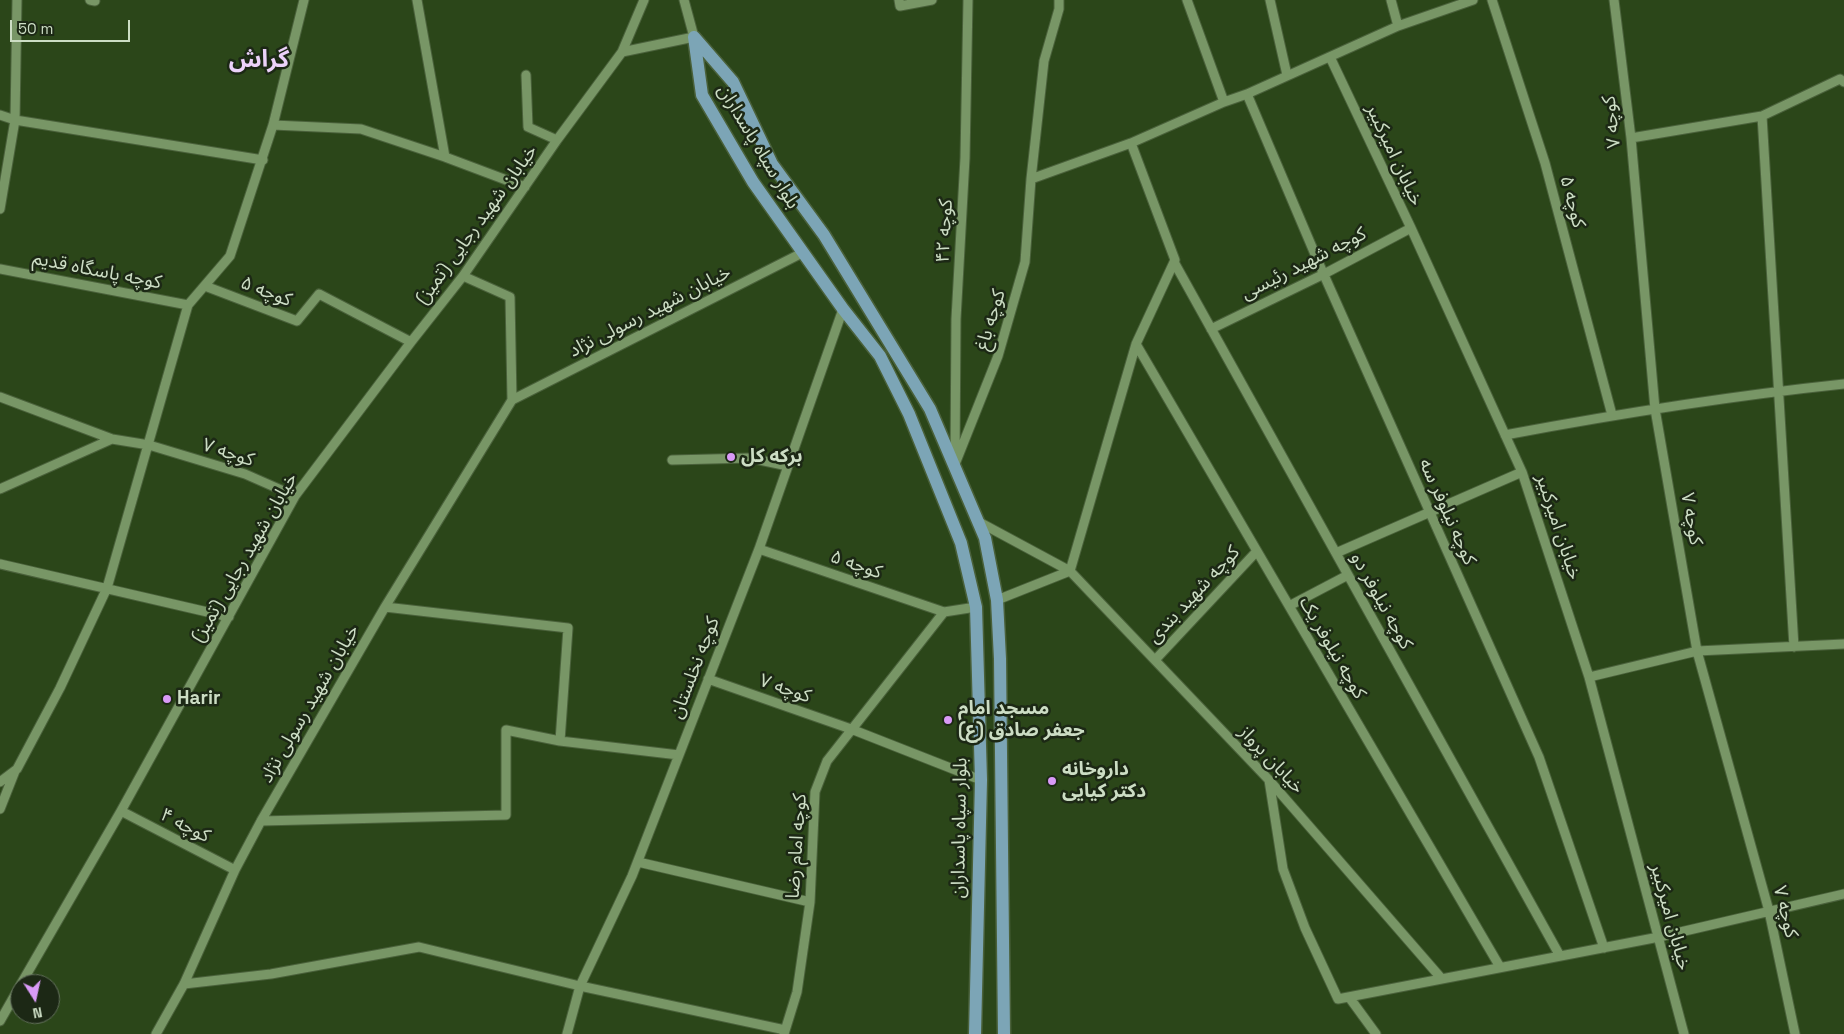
<!DOCTYPE html>
<html>
<head>
<meta charset="utf-8">
<style>
  body { margin:0 }
  #map { position:relative; width:1844px; height:1034px; overflow:hidden; background:#2b4619; font-family:"Space Grotesk",sans-serif }
  canvas { display:block }
  .north { position:absolute; left:10px; top:974px; width:50px; height:50px; box-sizing:border-box; background:#1c2815; border:1px solid #62705b; border-radius:50%; rotate:170deg; font-size:14px; font-weight:700; line-height:20px; text-align:center; color:#ccddc4 }
  .north::after { content:''; display:block; margin:auto; width:18px; height:22px; background:#d99af7; clip-path:polygon(50% 0,100% 100%,50% 72%,0 100%) }
  .scale { position:absolute; left:10px; top:20px; width:120px; height:22px; box-sizing:border-box; border:2px solid #ccddc4; border-top:0; padding-left:6px; font-size:15px; line-height:18px; white-space:nowrap; color:#ccddc4; -webkit-text-stroke:4px #1c2815; paint-order:stroke }
</style>
</head>
<body>
<div id="map">
<canvas width="1844" height="1034"></canvas>
<div class="north">N</div>
<div class="scale">50 m</div>
</div>
<script>
const c = document.querySelector('canvas').getContext('2d');
c.lineJoin = 'round';
function trace(path, color, width, dash) {
  c.strokeStyle = color;
  c.lineWidth = width;
  c.lineCap = dash ? 'butt' : 'round';
  c.setLineDash(dash || []);
  c.stroke(path);
}
function label(font, color, halo, rows, align = 'center') {
  c.font = font + ' "Space Grotesk","Noto Sans Arabic",sans-serif';
  c.lineWidth = 5;
  c.setLineDash([]);
  c.textBaseline = 'middle';
  c.strokeStyle = halo;
  c.fillStyle = color;
  for (const [text, x, y, turn = 0] of rows) {
    c.save();
    c.translate(x, y);
    c.rotate((+turn || 0) * Math.PI / 180);
    c.textAlign = isNaN(turn) ? turn : align;
    if (halo) c.strokeText(text, 0, 0);
    c.fillText(text, 0, 0);
    c.restore();
  }
}
const minor = new Path2D(`
  M90,0L95,1
  M417,0L445,157
  M899,0L900,6L932,0
  M1187,0L1224,102
  M1270,0L1287,75
  M1391,0L1398,26
  M1492,0L1545,163L1612,415
  M1614,0L1631,138L1655,409L1697,651L1769,911L1795,1034
  M622,52L694,37L684,0
  M1330,57L1411,228L1522,472L1589,677L1684,1034
  M526,75L528,127L557,140
  M1247,94L1320,266L1539,757L1604,948
  M0,115L15,120L263,160
  M1762,116L1794,647
  M273,125L361,129L445,157L525,187
  M1631,138L1762,116L1840,79L1844,82
  M1031,179L1131,143L1224,102L1247,94L1398,26L1473,0
  M0,209L15,120L17,0
  M1174,262L1560,956
  M0,269L188,305
  M463,276L510,297L512,400
  M205,286L297,321L319,294L411,342
  M1211,329L1324,274L1411,228
  M1136,344L1500,967
  M0,397L112,439L149,445L245,474L295,496
  M1505,435C1617,414 1730,396 1844,384
  M955,459L956,319L965,158L968,0
  M672,460L750,458L788,466
  M955,464L998,356L1025,262L1031,179L1044,61L1059,9V0
  M0,489L112,439
  M979,522L1070,571L1269,780L1441,978
  M759,549L944,612
  M1336,553L1522,472
  M0,564L229,617
  M1070,571L1136,344L1175,260L1131,143
  M997,600L1070,571
  M1289,606L1348,575
  M385,607L568,628L560,741L679,755
  M1155,660L1257,551
  M1589,677L1697,651L1844,644
  M708,679L851,729L981,780
  M1269,780L1283,869L1305,928L1338,999L1659,937L1844,894
  M0,782L17,769L60,688L107,588L188,305L230,256L273,125L304,0
  M0,809L15,771
  M121,811L235,870
  M261,821L506,815V730L560,741
  M638,862L810,902
  M21,984L121,811L295,496L411,342L463,276L557,140L622,52L644,0
  M184,984L271,974L419,947L580,986L785,1030
  M1349,997L1376,1034
  M0,1021L20,986
  M156,1034L184,984L235,870L261,821L385,607L512,400L802,253
  M567,1034L580,986L632,876L759,549L843,309
  M784,1034L797,992L810,902L815,792L827,761L944,612L976,607`);
const major = new Path2D(`
  M694,37L733,82L772,164L824,235L930,409L985,538L997,600L1000,659L1004,1034
  M694,37L702,95L753,182L843,309L880,356L909,414L961,543L976,607L981,780L975,1034`);
trace(minor, '#4a613b', 11);
trace(major, '#4a613b', 15);
trace(minor, '#789666', 9);
trace(major, '#7ca5b6', 12);
for (const [x, y, r, color] of [
  [731,457,5,"#d99af7"],
  [167,699,5,"#d99af7"],
  [948,720,5,"#d99af7"],
  [1052,781,5,"#d99af7"]
]) {
  const dot = new Path2D();
  dot.arc(x, y, r, 0, 2 * Math.PI);
  c.fillStyle = color;
  c.fill(dot);
  trace(dot, '#1c2815', 2);
}
label('19px', '#ccddc4', '#1c2815', [
  ["کوچه ۷",1612,122,-96],
  ["بلوار سپاه پاسداران",758,147,59],
  ["خیابان امیرکبیر",1394,155,65],
  ["کوچه ۵",1572,202,75],
  ["خیابان شهید رجایی (تمیز)",477,225,-54],
  ["کوچه ۴۲",945,231,-87],
  ["کوچه شهید رئیسی",1304,264,-27],
  ["کوچه پاسگاه قدیم",97,271,11],
  ["کوچه ۵",266,292,21],
  ["خیابان شهید رسولی نژاد",650,312,-27],
  ["کوچه باغ",991,320,-73],
  ["کوچه ۷",228,453,18],
  ["کوچه نیلوفر سه",1447,512,66],
  ["کوچه ۷",1691,519,80],
  ["خیابان امیرکبیر",1558,527,72],
  ["خیابان شهید رجایی (تمیز)",245,558,-60],
  ["کوچه ۵",856,565,19],
  ["کوچه شهید بندی",1194,595,-47],
  ["کوچه نیلوفر دو",1381,601,61],
  ["کوچه نیلوفر یک",1332,648,60],
  ["کوچه نخلستان",695,668,-69],
  ["کوچه ۷",785,689,19],
  ["خیابان شهید رسولی نژاد",310,704,-60],
  ["خیابان پرواز",1271,760,47],
  ["کوچه ۴",185,826,27],
  ["بلوار سپاه پاسداران",960,828,-89],
  ["کوچه امام رضا",797,846,-86],
  ["کوچه ۷",1785,912,76],
  ["خیابان امیرکبیر",1670,917,75]
]);
label('bold 19px', '#ccddc4', '#1c2815', [
  ["برکه کل",741,457],
  ["Harir",177,699],
  ["مسجد امام",958,709],
  ["جعفر صادق (ع)",958,731],
  ["داروخانه",1062,770],
  ["دکتر کیایی",1062,792]
], 'left');
label('bold 24px', '#ecd2f9', '#1c2815', [
  ["گراش",259,60]
]);
</script>
</body>
</html>
